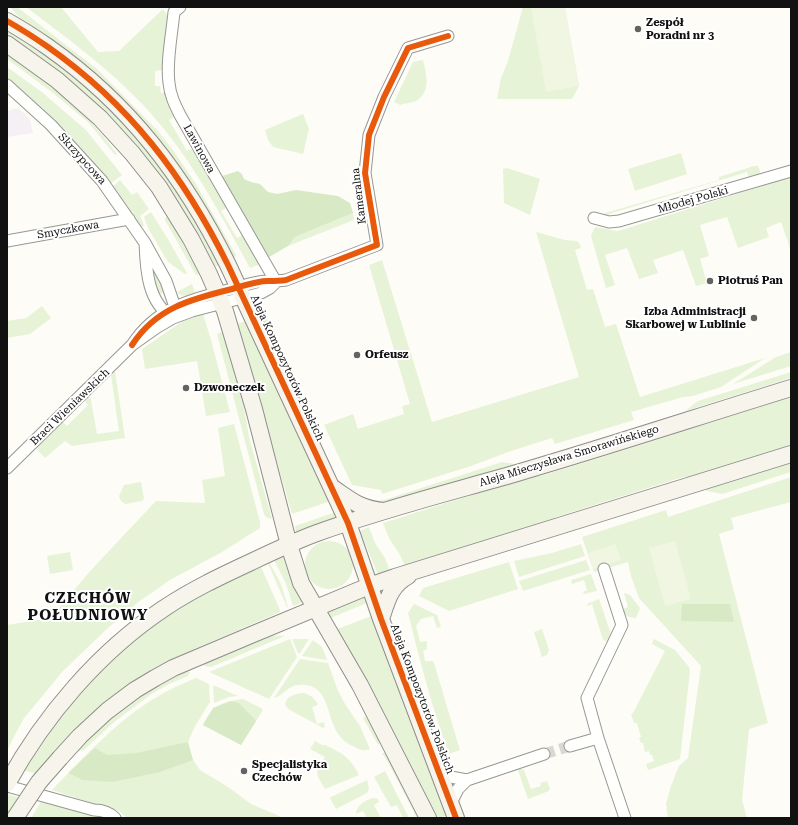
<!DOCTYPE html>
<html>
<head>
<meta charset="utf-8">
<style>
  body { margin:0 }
  #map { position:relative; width:798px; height:825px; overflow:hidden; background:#fdfcf7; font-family:"Roboto Serif",serif }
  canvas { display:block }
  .frame { position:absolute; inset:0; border:8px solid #111; pointer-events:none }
</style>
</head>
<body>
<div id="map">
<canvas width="798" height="825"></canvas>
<div class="frame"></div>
</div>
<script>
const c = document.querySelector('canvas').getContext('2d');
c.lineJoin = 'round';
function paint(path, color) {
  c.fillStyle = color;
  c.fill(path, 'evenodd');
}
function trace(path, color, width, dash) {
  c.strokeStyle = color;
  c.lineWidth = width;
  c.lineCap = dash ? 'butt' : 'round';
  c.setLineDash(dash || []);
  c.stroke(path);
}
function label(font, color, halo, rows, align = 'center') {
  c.font = font + ' "Roboto Serif",serif';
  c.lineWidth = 4;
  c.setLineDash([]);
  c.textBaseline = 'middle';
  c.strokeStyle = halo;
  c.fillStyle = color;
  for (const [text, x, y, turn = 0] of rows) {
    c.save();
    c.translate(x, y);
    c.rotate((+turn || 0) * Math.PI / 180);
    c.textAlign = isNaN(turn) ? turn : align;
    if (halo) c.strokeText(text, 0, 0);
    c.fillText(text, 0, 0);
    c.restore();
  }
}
paint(new Path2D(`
  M18,108L30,119L33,133L7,137V111Z`), '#f5f0f3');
paint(new Path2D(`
  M10,7H17L97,69L157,130L173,150L196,184L236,255L235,257L232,258L216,226L196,192L171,156L150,131L52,40L18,16Z
  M26,7H61L98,52L119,51L163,9L170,19L163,70L155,71V86H160L161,93H165L167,99L175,116L169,120L187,151L193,148L228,207L221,211L237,238L243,235L260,264L250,268C224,221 198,171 164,129C126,81 75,44 26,7Z
  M523,7H565L579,86L572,99H497L501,78L508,61Z
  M7,28C25,40 45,52 62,66C97,94 130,128 158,163C182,195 200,230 219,265L214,267L188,219L170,190L64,76L7,35Z
  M7,54C48,82 88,113 117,154L115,155L88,122L53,93L7,59Z
  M423,60C426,73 431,89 419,99C415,103 405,103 400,105L394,102L413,62Z
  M7,67L43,93L86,130L122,175L110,184L7,81Z
  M303,114L309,129L303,154L273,147L268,140L265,130Z
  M681,153L687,174L635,191L628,169Z
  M754,166H758L760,171V174L749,178L747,172L609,214V219L603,215L605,213L719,180V177Z
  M507,168L540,179L530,215L504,203L503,169Z
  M791,177V251L781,222L766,228L769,237L738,248L727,217L700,225L709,256L700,259L707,283L696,286L683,250L653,260L658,273L639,279L627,248L605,255L615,285L606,288L591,236L595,227L618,231Z
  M120,180L132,195L137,192L149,209L140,216L144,225L141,228L112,187Z
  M151,212L169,241L187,273L185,274L168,262L148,228L144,217Z
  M353,213L354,220L288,246L295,237Z
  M168,217L200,274L196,275L193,270L165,220V218Z
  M536,232L565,240L577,241L580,244L581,248L575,250L587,290L593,289L605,327L616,324L640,397L765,358L721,387L693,396L683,397L631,412L634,420L555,444L552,438L511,451L471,466L382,494L381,490L352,485L324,425L353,414L358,429L404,414L402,406L410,404L369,265L382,260L432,422L579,377Z
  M151,262L164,292L156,296Z
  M192,284L195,294C188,296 182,298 177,292Z
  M42,306L51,318L30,334L7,338V321L26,318Z
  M203,314L211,340L230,412L206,416L197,361L145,369L142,349L183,321Z
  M265,314L317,425H315L306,414L260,316Z
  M246,321L302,445L331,501L292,514L237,324Z
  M224,331L241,390L249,437L272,519L266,517L264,514L217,334Z
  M791,352V366L733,384L776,357Z
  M115,371L125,438L72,446L65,441L45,458L35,447L62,421L67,426L88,405L85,402V398L87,397H90L91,400L97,434L119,431L111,375Z
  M791,372V378L685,411L698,401Z
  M791,395V446L691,477H683L556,517L548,522L405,567L400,555L389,538L383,523L531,476H541L672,435L678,431Z
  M234,424L260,522V528L222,552L170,580L137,603L109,627L63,671L44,694L24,718L7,750V625L50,618L92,569L156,501L205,503L202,480L225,476L218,428Z
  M502,462L515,464L410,497L375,504V501L384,500Z
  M791,463V472L722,494L707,491L706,489Z
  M791,477V502L731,518L734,529L719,534L768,723L749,729L742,800L747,818H668L666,804L671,786L679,766L688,758L701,666L639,598L631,576L628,562L594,572L582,537L666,510L668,517Z
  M141,482L144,499L142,501L125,504L121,501L119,496L124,485Z
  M336,512L337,519L299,533L296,531L295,526Z
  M369,527L375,543L385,558L390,571L378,575L360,531Z
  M305 565a24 24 0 1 1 48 0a24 24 0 1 1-48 0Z
  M581,544L585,556L519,577L514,561L552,553Z
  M70,552L73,570L50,574L47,556Z
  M284,554L302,601L301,603L293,606L286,584L273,558Z
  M268,560L281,584L288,607H287L267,561Z
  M586,560L590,570L523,591L519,581Z
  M509,562L518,589L449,611L419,596L423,588Z
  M257,565L261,567L280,610V612L199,647L166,663L37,774L23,770L54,722L99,670L139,635L173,610Z
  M591,574L597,591L584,594L583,592L587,590L584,580L572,584L571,580Z
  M624,593L630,595L640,608L636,618C629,617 624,617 623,609L628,607Z
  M365,595L369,602L328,619L325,611Z
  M599,599L612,637L602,656L601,654L605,648L607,641L603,640L592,604L588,606L587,604Z
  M414,604L437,615L441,627L437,628L433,616L421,619L416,626L420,642L425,641L427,642V649L423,651L425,661H432L434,663L460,750L449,754C432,708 420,661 408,613Z
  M374,615L449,814L439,818H435L335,630Z
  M542,629L549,650L547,655L542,657L534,632Z
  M266,635L285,636L211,667L204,666V664Z
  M290,639L297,657L269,699L209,672Z
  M292,639H309L300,653H298Z
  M654,639L675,650L689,667L690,671L680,759L648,770L646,764L654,761L652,755H650L649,751L645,752L643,743H641L639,738L641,737L637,723H634L631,714L633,713L665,651L652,644Z
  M313,640L322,647L327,660L302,656Z
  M300,659L328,663L338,691L345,704L360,726L370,749C364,752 359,750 353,746C348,744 342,740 339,735C325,717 331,682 298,685C287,686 283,696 274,698Z
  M184,669L190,672L188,676L169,684L150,695L113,723L84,750L70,754L117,710Z
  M196,678L209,684L210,702L195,726L188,742L193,760L200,770L228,787L251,804L284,818H127L120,812L52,790C82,759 118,720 155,698C168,690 182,684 196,678Z
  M213,685L238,696L229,697L214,703Z
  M302,693C310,694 315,698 318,705L312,707L317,724L324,722L325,727L323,728L288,709L285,704C287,696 295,694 302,693Z
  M243,699L261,708L263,710L241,745L203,725C213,705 222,702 243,699Z
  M365,716L378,731L381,741L378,745L363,718Z
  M315,741L322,745H325C342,753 350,757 359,775L325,789L318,777L317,772L325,757L310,749Z
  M382,753H387L422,818H417L389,764Z
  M519,767L524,770L531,789L541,786L540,783L547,781L550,789L549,791L528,799L518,770L512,772L511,770Z
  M385,771L409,818H403L397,805L391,807L374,777Z
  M367,780L369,788L367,793L336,809L330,798L331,797Z
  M7,794L20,798L9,818H7Z
  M375,798L378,799L379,802L374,805L381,818H367L363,811L356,814C356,805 367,799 375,798Z
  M42,800L91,815L95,818H31Z`), '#e7f3d7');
paint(new Path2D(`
  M238,171L242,174L244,179L251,182L260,184L268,192L277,194L296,190L338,196L350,203L353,213L295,237L288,246L269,257L222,176Z
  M682,604H730L734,622L681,621Z
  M231,701L239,703L256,721L241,745L203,725L213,708Z
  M188,742L193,760L160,772L112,782L83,780L68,773L95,748L107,755L136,753Z`), '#d8eac5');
paint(new Path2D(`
  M531,7H565L579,86L546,92Z
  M675,541L691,599L665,606L649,548Z
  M615,544L621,560L593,569L588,553Z`), '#f0f6e1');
trace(new Path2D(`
  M544,754L570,746`), '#dad9d4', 11, [11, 5.5]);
const street = new Path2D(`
  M180,7L174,12C172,34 166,62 169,83C170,95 175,105 180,115L276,282
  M7,85L51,125L102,181L145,243L166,281L175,307L173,318C148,303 146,271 145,243
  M594,218L609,222L619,221L791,171
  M7,241L129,219
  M132,345C156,308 191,299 232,289C243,286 256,281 268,281C275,281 279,281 286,280L377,245L365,173L369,135L384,97L408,48L448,36
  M7,468L132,345L156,328L173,318L192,311L261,293L270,288L276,282
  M598,738L587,698L622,625L604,569
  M570,746L598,738L625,818
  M440,775L467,780
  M7,786L94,810C103,810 109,812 115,818
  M451,803L458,789L467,780L544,754`);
const secondary = new Path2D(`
  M7,21C21,29 35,38 48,47C129,104 184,176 228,265L348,523L381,619L456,818
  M7,44L57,80L100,118L132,153L159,187L191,239L209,274L225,311L254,409L289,545L301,583L360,685L428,818
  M333,488C352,501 359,508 383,511
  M381,619C387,601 390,586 408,576
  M60,758L80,736L107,711L135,690L155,678L173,668L251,635L369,586L395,577L791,454
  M7,784C44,716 99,652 163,609C191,590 221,576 251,562C272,552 295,541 317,533C383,509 451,492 517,473C609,446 700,416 791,388`);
trace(street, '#979795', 13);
trace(secondary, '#8e8d8b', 18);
trace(street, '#fffffe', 11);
trace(secondary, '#f6f4eb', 16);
const secondaryBridge = new Path2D(`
  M15,818L39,782L60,758`);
trace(secondaryBridge, '#8e8d8b', 18, []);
trace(secondaryBridge, '#f6f4eb', 16);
trace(new Path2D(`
  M7,21C21,29 35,38 48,47C129,104 184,176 228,265L348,523L381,619L456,818
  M132,345C156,308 191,299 232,289C243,286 256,281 268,281C275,281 279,281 286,280L377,245L365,173L369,135L384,97L408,48L448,36`), '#e8590c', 6);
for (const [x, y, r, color] of [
  [638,29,4,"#646362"],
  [710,281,4,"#646362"],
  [754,318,4,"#646362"],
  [357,355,4,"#646362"],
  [186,388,4,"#646362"],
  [244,771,4,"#646362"]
]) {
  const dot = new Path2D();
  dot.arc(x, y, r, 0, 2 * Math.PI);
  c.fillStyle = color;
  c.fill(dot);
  trace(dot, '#fff', 1.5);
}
label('bold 11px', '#111', '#fff', [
  ["Zespół",646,23],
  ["Poradni nr 3",646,36],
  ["Piotruś Pan",718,281],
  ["Izba Administracji",746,312,"right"],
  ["Skarbowej w Lublinie",746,325,"right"],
  ["Orfeusz",365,355],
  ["Dzwoneczek",194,388],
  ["Specjalistyka",252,765],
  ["Czechów",252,778]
], 'left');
label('11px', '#111', '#fff', [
  ["Lawinowa",199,149,61],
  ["Skrzypcowa",82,159,48],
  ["Kameralna",359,196,-97],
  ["Młodej Polski",693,200,-16],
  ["Smyczkowa",68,230,-10],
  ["Aleja Kompozytorów Polskich",287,368,65],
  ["Braci Wieniawskich",70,407,-44],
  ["Aleja Mieczysława Smorawińskiego",569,456,-17],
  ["Aleja Kompozytorów Polskich",422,699,69]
]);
c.letterSpacing = '1px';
label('bold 15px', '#111', '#fff', [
  ["CZECHÓW",88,599],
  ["POŁUDNIOWY",88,616]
]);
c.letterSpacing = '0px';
</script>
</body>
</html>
